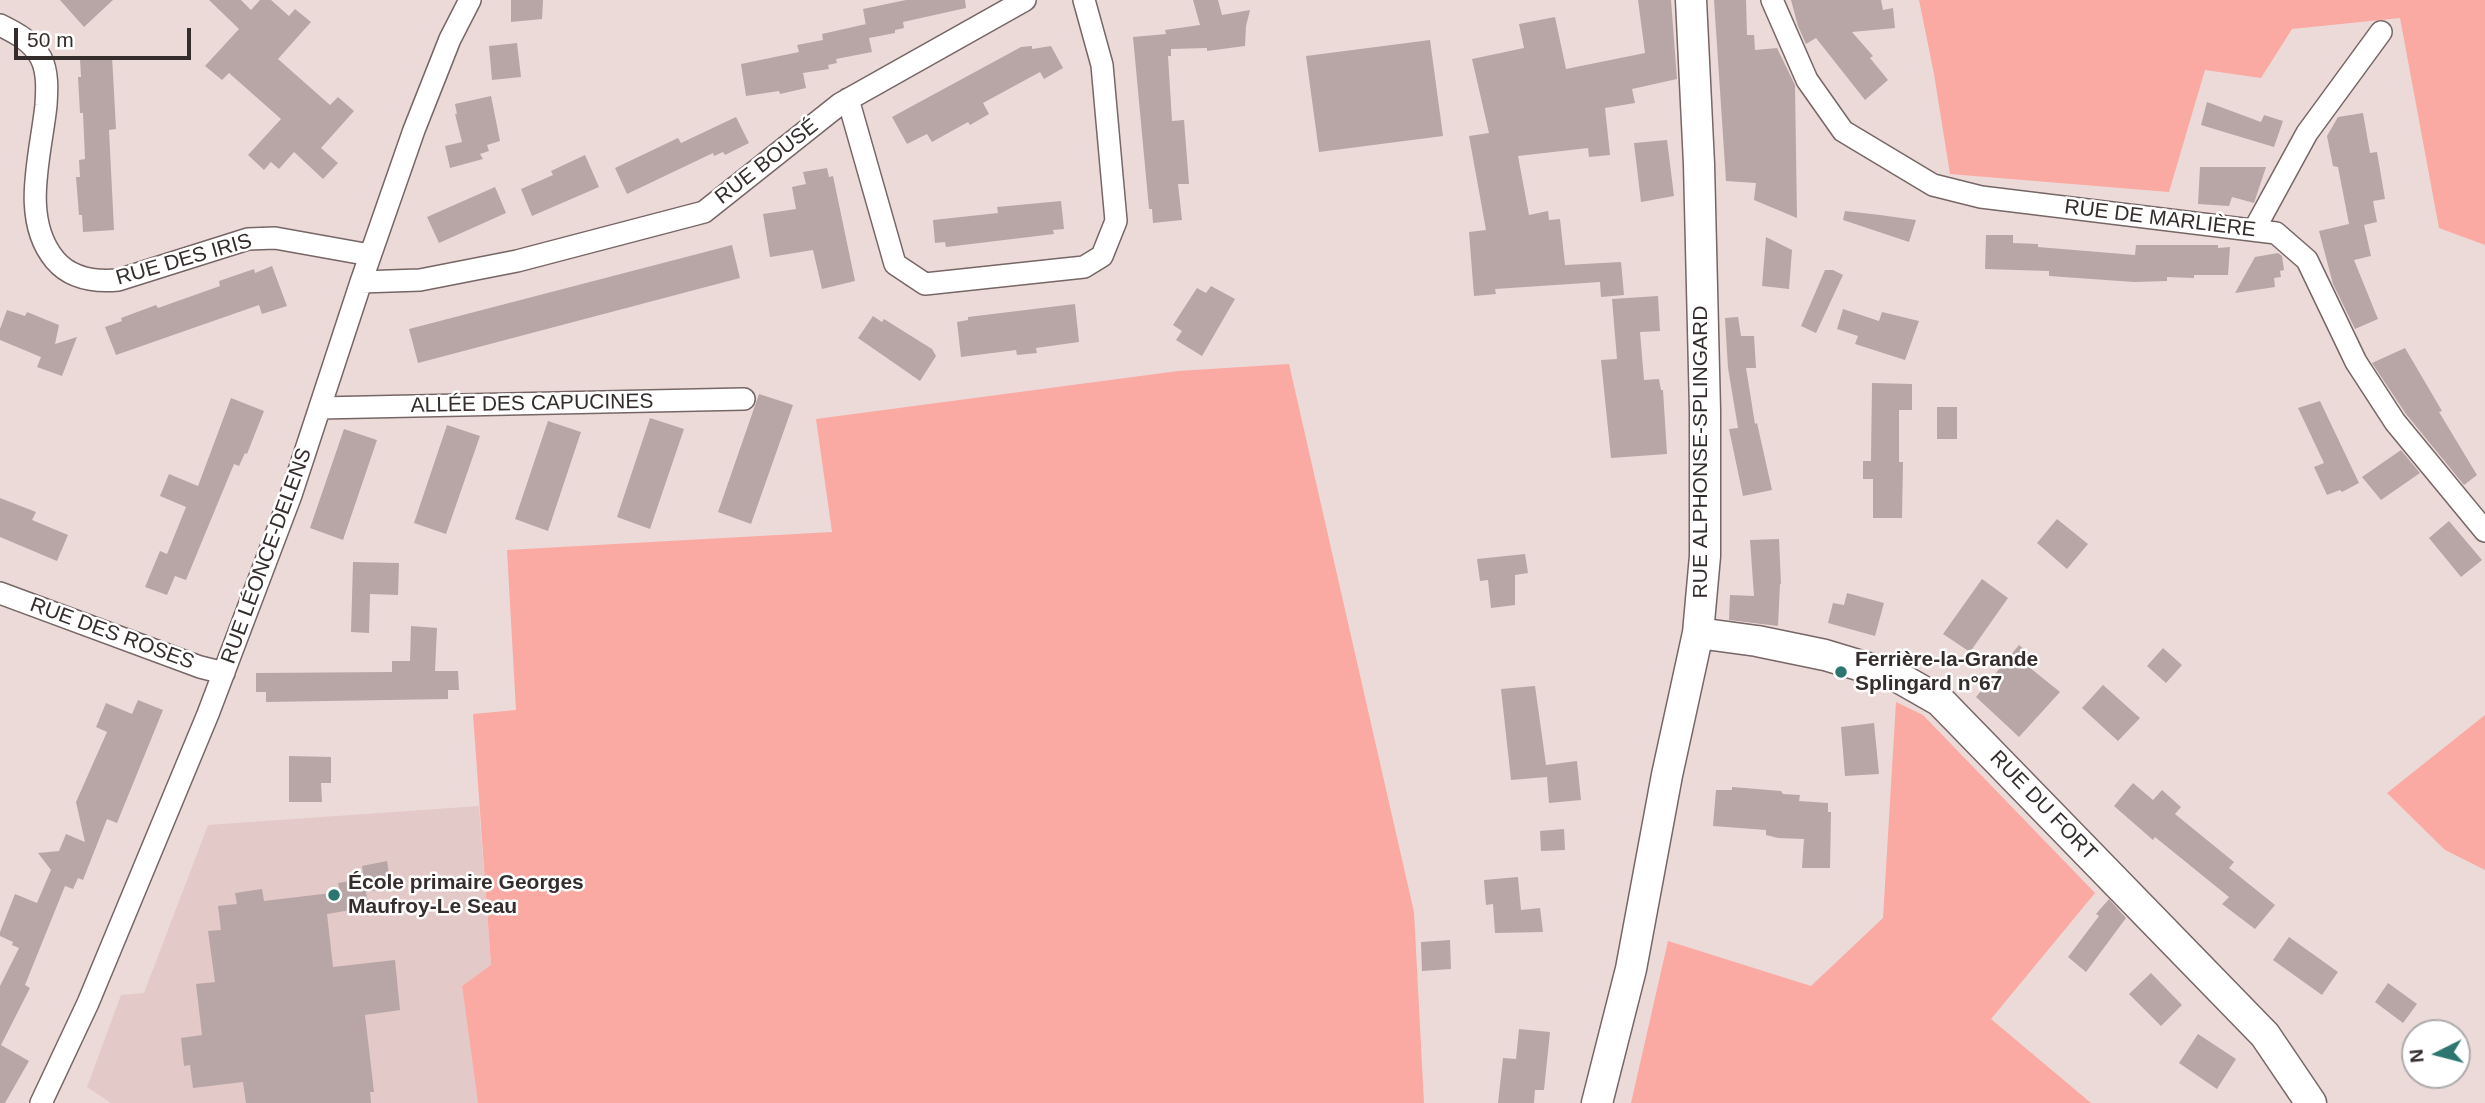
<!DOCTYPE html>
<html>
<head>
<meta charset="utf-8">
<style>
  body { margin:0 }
  #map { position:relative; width:2485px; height:1103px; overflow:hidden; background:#ecdad8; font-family:Arial,sans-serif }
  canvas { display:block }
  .north { position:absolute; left:2401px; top:1019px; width:70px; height:70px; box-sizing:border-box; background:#fff; border:2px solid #aeabab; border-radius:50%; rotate:264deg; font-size:19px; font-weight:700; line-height:28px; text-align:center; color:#342d2c }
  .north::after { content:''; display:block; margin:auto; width:24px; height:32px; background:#2d766f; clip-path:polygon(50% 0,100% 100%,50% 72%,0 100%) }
  .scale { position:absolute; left:14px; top:28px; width:177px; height:32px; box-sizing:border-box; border:4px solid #342d2c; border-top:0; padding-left:9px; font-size:21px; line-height:24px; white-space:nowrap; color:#342d2c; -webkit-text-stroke:5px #fff; paint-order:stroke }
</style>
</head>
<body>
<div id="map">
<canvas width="2485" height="1103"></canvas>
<div class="north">N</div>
<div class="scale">50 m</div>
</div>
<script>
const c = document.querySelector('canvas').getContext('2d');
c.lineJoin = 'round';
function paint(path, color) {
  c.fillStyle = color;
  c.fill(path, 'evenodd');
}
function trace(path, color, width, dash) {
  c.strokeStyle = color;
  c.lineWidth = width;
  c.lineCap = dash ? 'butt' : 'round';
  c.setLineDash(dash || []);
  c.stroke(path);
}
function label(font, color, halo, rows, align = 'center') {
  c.font = font + ' Arial,sans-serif';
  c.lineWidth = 5;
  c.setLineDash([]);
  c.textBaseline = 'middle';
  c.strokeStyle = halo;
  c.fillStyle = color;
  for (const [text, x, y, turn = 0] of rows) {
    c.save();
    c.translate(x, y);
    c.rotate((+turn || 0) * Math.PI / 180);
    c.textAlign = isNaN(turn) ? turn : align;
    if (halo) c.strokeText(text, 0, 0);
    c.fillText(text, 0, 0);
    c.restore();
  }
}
paint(new Path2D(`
  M479,806L491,965L462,986L478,1103H111L87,1087L121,995L144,993L208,825Z`), '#e3c9c7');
paint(new Path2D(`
  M1919,0H2485V245L2439,228L2400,18L2292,29L2261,78L2205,70L2169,192L1950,174L1934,74Z
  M1289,364L1414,912L1424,1103H478L462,986L491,965L473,714L516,710L507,550L832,532L816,419L1178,371Z
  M1896,702L1923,715L2095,893L1991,1019L2091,1103H1631L1668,941L1811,986L1883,918Z
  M2485,715V870L2445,850L2387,793Z`), '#fba9a3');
paint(new Path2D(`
  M60,0H113L84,27Z
  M209,0H241L251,10L260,0H271L289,16L295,9L311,22L278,59L330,105L338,97L354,111L321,148L338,163L323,179L294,152L279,169L271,162L264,170L248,155L281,119L229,73L222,80L205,66L239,29Z
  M511,0H543L542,19L511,22Z
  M906,0H965L966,8L903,22L904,28L895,30V33L869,38L872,52L836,59L837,63L828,65L829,69L803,73L806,88L780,94L779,91L746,96L741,64L799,52L797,45L823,40L822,34L866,24V26L863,9Z
  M1193,0H1218L1222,15L1250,10L1246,26L1245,46L1207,51V48L1171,49V56H1168L1172,121L1184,120L1189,184H1178L1182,220L1153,223L1152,209H1149L1133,37L1166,34L1165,30L1200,25Z
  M1638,0H1671L1677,79L1632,89L1635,103L1605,108L1610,155L1589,157L1588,148L1518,156L1529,215L1548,211L1549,220L1560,219L1565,265L1621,262L1624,295L1601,297L1600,282L1495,289L1496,294L1474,296L1469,232L1486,230L1469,136L1489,133L1472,59L1524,48L1519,24L1555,17L1566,69L1645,53Z
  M1714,0H1746L1747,35H1754L1755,50L1777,48L1795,85L1797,218L1754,200L1756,183L1726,181Z
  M1791,0H1881L1883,10L1893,8L1895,28L1852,32L1873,56L1870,58L1888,80L1865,100L1816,38L1806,44L1798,26Z
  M1430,40L1443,136L1319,152L1306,56Z
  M517,43L521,77L492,80L489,46Z
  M1032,46V49L1051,46L1063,68L1044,79L1040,72L983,103L989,114L970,125L968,122L932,142L927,134L907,144L892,117L1021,47Z
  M112,56L116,129L109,130L114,230L83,232L82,215H79L76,177H80L79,160L85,159L83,113H80L78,77H81L80,59Z
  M491,96L500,141L487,145L489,151L480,154L483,159L450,168L445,146L462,142L455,114H457L455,104Z
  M2207,102L2261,122L2264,115L2283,121L2274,147L2201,125Z
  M2363,113L2370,153L2377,152L2385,199L2373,201L2377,222L2364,225L2371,256L2354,260L2378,319L2355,329L2333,284L2319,231L2349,224L2338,167L2333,166L2327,136L2338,117Z
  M736,117L749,143L725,155L723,152L714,156L713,153L627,194L615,168L678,138L681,143Z
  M1667,140L1674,196L1641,202L1634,143Z
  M585,155L599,187L532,216L521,189L553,175L551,171Z
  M2200,167H2266L2254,203L2232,197L2229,206L2198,204Z
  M827,168L829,177L833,176L855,281L822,289L813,250L770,257L763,214L796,209L792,187L806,184L803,172Z
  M495,187L506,213L439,243L427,217Z
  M1061,201L1064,229L1053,230L1054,234L946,247L945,242L935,243L933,220L998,213L997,207Z
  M1845,211L1880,215L1916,220L1909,242L1843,220Z
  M1986,235H2013V243L2038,244V247L2135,255L2136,245H2218V248L2230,247L2228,275H2194V278L2167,277V281L2134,282L2049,276V271L1985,269Z
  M1766,237L1792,250L1789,289L1762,286Z
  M732,245L740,278L418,363L409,329Z
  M2278,253L2282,256L2284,270L2280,271L2281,277L2274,278L2275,287L2235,293L2255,257Z
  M272,266L287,306L262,314L259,305L116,355L105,327L122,321L121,318L156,305L158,308L220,286L219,281L254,269L255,273Z
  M1825,270H1833L1843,275L1816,333L1801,326Z
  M1211,286L1235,299L1202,356L1176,340L1182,331L1173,325L1197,288L1206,293Z
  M1658,296L1660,331L1640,332L1644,380L1659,379L1661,390H1663L1667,454L1611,458L1601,360L1617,359L1612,299Z
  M1075,304L1079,342L1036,348L1037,353L1017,355L1016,350L961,357L957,322L968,320V317Z
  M1843,309L1879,321L1882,312L1919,321L1905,360L1855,344L1858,336L1837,329Z
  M7,310L25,316L27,312L59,325L55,344L77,337L62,376L37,367L41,357L0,340V329Z
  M873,316L882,322L884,319L932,349L936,356L920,381L858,338Z
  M1738,317L1741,336H1754L1756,368H1746L1755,424L1757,423L1772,490L1743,496L1729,429L1738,428L1728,368L1725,318Z
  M2405,348L2442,411L2439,412L2477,475L2464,485L2406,414L2372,363Z
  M1872,383L1912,384V410H1899V462H1903L1902,518H1873V479H1863V461H1871Z
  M759,394L793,405L751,524L718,512Z
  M231,398L264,411L247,454L245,453L239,466L234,464L186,580L175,576L167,595L145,587L160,551L167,554L186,507L160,496L169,474L198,486Z
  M2320,401L2359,483L2342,492L2340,490L2327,495L2314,467L2324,463L2298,408Z
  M1937,407H1957V439H1937Z
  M650,418L684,429L650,529L617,517Z
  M548,421L581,432L548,531L515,519Z
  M447,425L480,436L446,534L414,523Z
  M344,429L377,440L343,540L310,528Z
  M2401,450L2420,473L2381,500L2362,477Z
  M0,498L36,512L32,520L68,535L57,561L0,537Z
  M2057,519L2088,544L2067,569L2037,543Z
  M2449,521L2482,560L2461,577L2429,538Z
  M1779,539L1781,584H1780L1778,626L1729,620L1730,595L1754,596L1750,540Z
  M1525,554L1528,573L1515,575V605L1491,608L1488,580L1480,581L1477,559Z
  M353,562L399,563L398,595L370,594L369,633L351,632Z
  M1982,579L2008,598L1970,652L1943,634Z
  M1847,593L1884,603L1875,636L1828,623L1833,603L1844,605Z
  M411,626L437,628L435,671H458L459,690H448V699L266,702V692H256V673L392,672V661H410Z
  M2019,645L2036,659L2029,667L2060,692L2019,737L1976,697Z
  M2163,648L2182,665L2166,683L2147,666Z
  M2103,685L2140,718L2118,741L2082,708Z
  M1535,686L1546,765L1577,761L1581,800L1549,803L1547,777L1511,780L1501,689Z
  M138,700L163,710L117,823L107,819L83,880L78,878L73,889L65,886L25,985L30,988L1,1045L29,1061L5,1103H0V986L19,948L12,945L13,942L0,936V932L15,894L37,903L51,870L38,853L59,851L66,834L85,842L76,802L107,732L96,727L106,703L132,714Z
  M1874,723L1879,774L1845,776L1841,727Z
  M289,756L331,757V783H321L322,802H289Z
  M2133,783L2153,800L2162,790L2181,807L2175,814L2234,862L2229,868L2275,905L2255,929L2222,904L2229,897L2155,837L2153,840L2114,806Z
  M1732,787L1781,791L1783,794L1800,795L1799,801L1828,803V812H1831L1830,868H1802L1804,839L1778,838L1766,835V830L1713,826L1716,790H1732Z
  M1564,829L1565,850L1541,851L1540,831Z
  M387,861L391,888L366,892L362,866Z
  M1518,877L1521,910L1540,908L1543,932L1495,933L1493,904L1486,905L1484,880Z
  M363,879L369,907L327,914L333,967L395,960L400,1010L365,1015L374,1092H370L371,1103H246L243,1082L193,1088L190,1065L184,1066L181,1038L202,1035L196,984L215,982L208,931L221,930L218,906L237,904L235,893L262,889L264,901L340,892L338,883Z
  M2109,899L2126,918L2086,972L2068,957L2099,916L2096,914Z
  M2289,937L2338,972L2322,995L2273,960Z
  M1450,940L1451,969L1422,971L1421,942Z
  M2151,973L2182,1005L2161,1026L2129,994Z
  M2388,983L2417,1004L2403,1023L2375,1002Z
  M1519,1029L1550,1032L1544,1090H1535L1534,1103H1498L1503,1058L1516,1059Z
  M2198,1034L2236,1059L2217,1089L2179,1063Z`), '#b7a6a5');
const street = new Path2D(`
  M1772,0L1807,80L1843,131L1933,185L1981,197L2276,233L2307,260L2356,362L2395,422L2485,531
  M0,25C16,33 32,41 41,58C48,72 47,90 46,105C41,155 20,218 55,260C71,279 95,282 118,280L248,239L275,238L370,255
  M848,99L895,264L925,284L1084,267L1102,256L1116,221L1102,65L1084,0
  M2254,230L2307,133L2381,32
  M361,282L420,280L517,261L704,212L840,104L1025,0
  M320,408L744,399
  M0,593L200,667L224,673
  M41,1103L88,1003L208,714L291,495L361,282L414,130L450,39L470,0`);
const secondary = new Path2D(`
  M1698,633L1757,641L1825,655L1898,677L1940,701L2265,1035L2311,1103
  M1597,1103L1631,969L1667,775L1698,633L1705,556V411L1699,164L1691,0`);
trace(street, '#766665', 24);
trace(secondary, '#766665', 33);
trace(street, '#fff', 21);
trace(secondary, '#fff', 30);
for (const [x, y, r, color] of [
  [1841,672,7,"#2d766f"],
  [334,895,7,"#2d766f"]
]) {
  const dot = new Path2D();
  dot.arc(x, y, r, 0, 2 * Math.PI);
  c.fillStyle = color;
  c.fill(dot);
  trace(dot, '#fff', 2.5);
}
label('21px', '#342d2c', '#fff', [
  ["RUE BOUSÉ",767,162,-38],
  ["RUE DE MARLIÈRE",2160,219,7],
  ["RUE DES IRIS",184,260,-16],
  ["ALLÉE DES CAPUCINES",532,404,-1],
  ["RUE ALPHONSE-SPLINGARD",1701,452,-90],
  ["RUE LÉONCE-DELENS",267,556,-70],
  ["RUE DES ROSES",112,634,20],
  ["RUE DU FORT",2043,806,46]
]);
label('bold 21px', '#342d2c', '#fff', [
  ["Ferrière-la-Grande",1855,660],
  ["Splingard n°67",1855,684],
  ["École primaire Georges",348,883],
  ["Maufroy-Le Seau",348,907]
], 'left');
</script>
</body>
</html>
